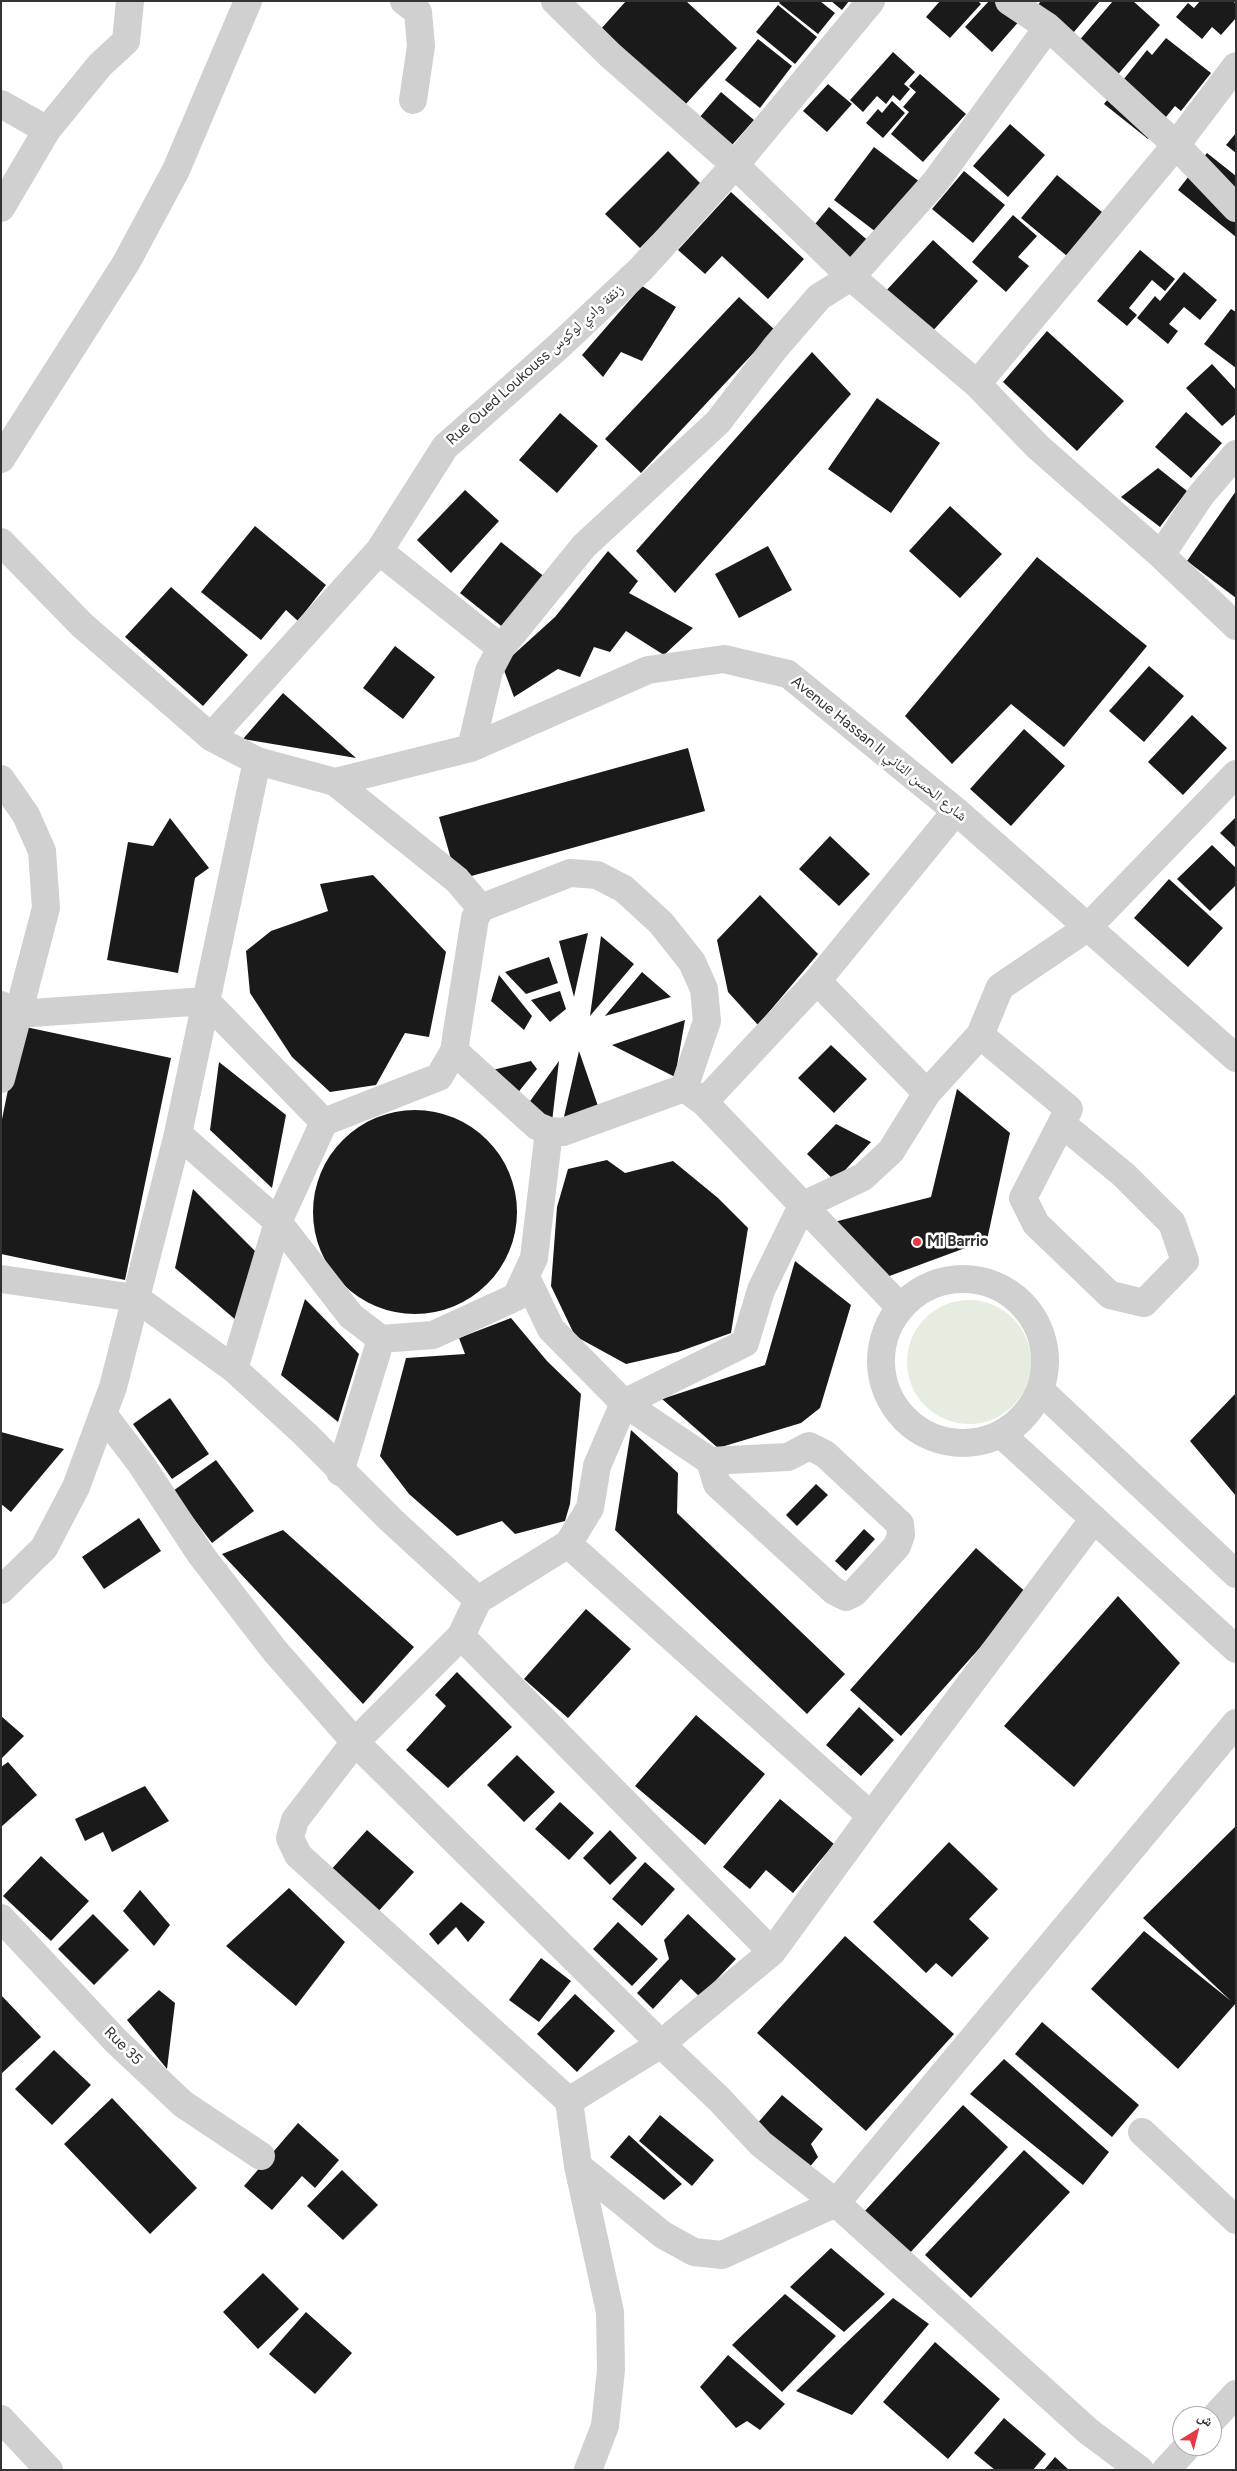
<!DOCTYPE html>
<html>
<head>
<meta charset="utf-8">
<style>
  body { margin:0 }
  #map { position:relative; width:1237px; height:2471px; overflow:hidden; background:#fff; font-family:Figtree,"Noto Naskh Arabic",sans-serif }
  canvas { display:block }
  .frame { position:absolute; inset:0; border:2px solid #333; pointer-events:none }
  .north { position:absolute; left:1172px; top:2406px; width:50px; height:50px; box-sizing:border-box; background:#fff; border:1px solid #adadad; border-radius:50%; rotate:36deg; font-size:14px; font-weight:700; line-height:20px; text-align:center; color:#333 }
  .north::after { content:''; display:block; margin:auto; width:18px; height:22px; background:#e63946; clip-path:polygon(50% 0,100% 100%,50% 72%,0 100%) }
</style>
</head>
<body>
<div id="map">
<canvas width="1237" height="2471"></canvas>
<div class="frame"></div>
<div class="north">ش</div>
</div>
<script>
const c = document.querySelector('canvas').getContext('2d');
c.lineJoin = 'round';
function paint(path, color) {
  c.fillStyle = color;
  c.fill(path, 'evenodd');
}
function trace(path, color, width, dash) {
  c.strokeStyle = color;
  c.lineWidth = width;
  c.lineCap = dash ? 'butt' : 'round';
  c.setLineDash(dash || []);
  c.stroke(path);
}
function label(font, color, halo, rows, align = 'center') {
  c.font = font + ' Figtree,"Noto Naskh Arabic",sans-serif';
  c.lineWidth = 5;
  c.setLineDash([]);
  c.textBaseline = 'middle';
  c.strokeStyle = halo;
  c.fillStyle = color;
  for (const [text, x, y, turn = 0] of rows) {
    c.save();
    c.translate(x, y);
    c.rotate((+turn || 0) * Math.PI / 180);
    c.textAlign = isNaN(turn) ? turn : align;
    if (halo) c.strokeText(text, 0, 0);
    c.fillText(text, 0, 0);
    c.restore();
  }
}
paint(new Path2D(`
  M907 1362a62 62 0 1 1 124 0a62 62 0 1 1-124 0Z`), '#e6ecdf');
paint(new Path2D(`
  M626,1H686L737,48L684,106L600,30Z
  M781,1H820L835,13L818,34L779,3Z
  M831,1H849L842,10Z
  M940,1H978L981,4L950,38L926,17Z
  M989,1H1019L1029,10L992,52L965,27Z
  M1041,1H1100L1063,45L1029,16Z
  M1113,1H1133L1160,25L1104,91L1065,57Z
  M1200,1H1233L1236,4V18L1221,35L1212,27L1202,39L1176,17L1188,3L1194,8Z
  M778,5L817,37L795,64L756,32Z
  M1166,38L1211,73L1181,111L1175,106L1148,139L1104,104L1147,50L1152,55Z
  M758,39L792,66L760,108L725,80Z
  M893,52L915,72L904,84L910,89L900,101L893,95L886,104L877,96L863,112L850,100Z
  M920,74L966,114L923,162L891,134L909,112L903,107L916,92L909,86Z
  M828,84L852,104L827,132L803,111Z
  M721,92L754,120L732,145L699,118Z
  M892,101L905,113L883,138L866,123L878,109L882,113Z
  M1010,124L1045,155L1008,197L973,166Z
  M1236,133V153L1226,145Z
  M874,147L920,182L880,235L834,200Z
  M668,151L702,185L640,248L605,214Z
  M1207,153L1236,176V237L1178,190Z
  M964,171L1005,205L973,243L932,209Z
  M1057,175L1102,212L1067,256L1021,218Z
  M731,192L804,259L768,299L722,256L705,274L678,250Z
  M829,207L872,244L853,266L811,229Z
  M1013,215L1037,236L1018,257L1029,266L1006,292L972,262Z
  M933,240L978,281L930,334L884,293Z
  M1140,250L1175,279L1165,291L1152,280L1129,308L1137,315L1127,326L1097,301Z
  M1184,272L1217,300L1200,320L1184,307L1169,324L1178,331L1168,344L1137,318L1155,296L1160,301Z
  M642,286L676,307L642,361L621,352L603,377L582,355Z
  M739,297L775,330L641,473L605,439Z
  M1231,309L1236,312V368L1204,344Z
  M1047,331L1124,401L1077,451L1003,382Z
  M812,352L851,394L675,593L636,551Z
  M1212,364L1236,390V414L1222,426L1186,388Z
  M877,398L940,443L891,513L828,469Z
  M1186,412L1222,443L1191,478L1155,447Z
  M560,413L598,446L557,493L519,460Z
  M1158,468L1187,491L1160,527L1121,497Z
  M465,490L499,521L451,573L417,540Z
  M1236,491V598L1187,561Z
  M950,506L1002,554L960,598L909,551Z
  M255,526L326,585L298,621L286,610L261,640L201,592Z
  M501,542L546,578L505,629L460,593Z
  M768,546L792,590L739,618L715,574Z
  M608,551L638,581L629,593L693,628L664,655L626,631L610,652L594,647L580,677L558,669L514,697L502,665L555,617Z
  M1037,557L1147,646L1064,747L1011,704L952,764L905,716Z
  M171,587L248,655L203,706L125,637Z
  M395,646L435,677L403,719L363,688Z
  M1149,666L1184,696L1144,742L1109,711Z
  M283,693L356,758L243,739Z
  M1192,715L1227,748L1183,795L1148,762Z
  M1024,729L1065,766L1011,826L970,789Z
  M688,748L705,811L457,880L439,817Z
  M1236,817V848L1220,833Z
  M170,818L209,868L195,878L178,973L107,960L128,842L153,846Z
  M830,836L870,874L839,906L799,869Z
  M1212,845L1236,868V885L1210,911L1177,879Z
  M373,875L446,952L429,1037L405,1033L376,1085L330,1092L292,1057L250,993L246,951L271,931L328,911L320,884Z
  M1169,879L1223,928L1188,967L1134,918Z
  M760,895L818,954L758,1025L728,992L717,940Z
  M588,933L574,997L559,941Z
  M601,936L634,964L590,1016Z
  M549,957L558,983L526,994L505,972Z
  M642,972L671,997L605,1016Z
  M499,975L532,1016L524,1030L491,1001Z
  M560,991L566,1009L550,1022L531,1000Z
  M685,1020L675,1077L612,1045Z
  M21,1026L171,1058L125,1280L1,1254V1124Z
  M831,1045L867,1079L834,1113L798,1078Z
  M579,1051L598,1106L563,1121Z
  M531,1061L537,1069L516,1095L488,1071Z
  M559,1061L552,1122L528,1104Z
  M219,1062L286,1115L272,1188L210,1130Z
  M957,1089L1010,1133L987,1240L884,1278L834,1222L931,1197Z
  M313 1212a102 102 0 1 1 204 0a102 102 0 1 1-204 0Z
  M836,1124L871,1142L835,1181L807,1154Z
  M607,1160L625,1173L673,1161L718,1198L748,1228L731,1333L678,1352L626,1364L575,1336L551,1286L557,1207L568,1169Z
  M193,1189L256,1252L237,1321L175,1268Z
  M795,1261L851,1305L820,1408L801,1423L718,1448L662,1399L765,1365Z
  M305,1299L359,1354L338,1422L281,1375Z
  M511,1318L547,1361L581,1394L570,1504L565,1521L515,1534L502,1521L457,1536L409,1494L380,1456L406,1358L465,1354L459,1338Z
  M1236,1393V1496L1190,1441Z
  M170,1398L209,1454L172,1479L133,1424Z
  M631,1430L678,1473L677,1513L845,1674L807,1714L615,1530Z
  M1,1432L64,1449L11,1512L1,1504Z
  M216,1460L254,1511L212,1543L173,1491Z
  M816,1484L828,1495L797,1526L786,1515Z
  M139,1518L161,1551L104,1589L82,1557Z
  M864,1529L875,1539L846,1571L835,1561Z
  M283,1530L414,1647L363,1704L222,1554Z
  M976,1548L1028,1594L901,1736L850,1690Z
  M1118,1596L1180,1663L1074,1787L1004,1726Z
  M586,1609L631,1649L568,1718L524,1679Z
  M457,1672L512,1727L448,1788L406,1750L446,1706L435,1695Z
  M859,1707L894,1740L861,1776L826,1745Z
  M696,1715L765,1774L705,1845L635,1786Z
  M1,1716L24,1736L1,1759Z
  M517,1755L555,1792L524,1822L487,1785Z
  M8,1762L37,1795L1,1827V1767Z
  M145,1786L169,1821L112,1852L103,1832L85,1841L75,1819Z
  M780,1799L834,1844L793,1893L766,1870L750,1889L723,1867Z
  M560,1802L594,1833L569,1860L535,1829Z
  M1236,1826V2003L1178,2069L1091,1989L1144,1931L1231,2001L1143,1918Z
  M367,1830L414,1872L376,1914L329,1872Z
  M610,1830L637,1858L610,1885L583,1858Z
  M949,1842L998,1889L969,1919L989,1938L952,1977L936,1963L926,1973L873,1922Z
  M41,1856L89,1901L51,1941L3,1896Z
  M645,1862L675,1889L642,1926L612,1899Z
  M289,1888L345,1942L296,2006L226,1946Z
  M140,1890L170,1925L154,1946L123,1911Z
  M461,1902L485,1922L468,1942L456,1927L438,1945L429,1934Z
  M93,1914L129,1950L94,1985L58,1949Z
  M688,1914L736,1959L700,1997L681,1979L653,2009L637,1993L669,1959L664,1940Z
  M618,1922L658,1959L632,1986L593,1949Z
  M845,1936L954,2034L866,2131L757,2033Z
  M541,1958L571,1981L539,2022L509,2000Z
  M159,1990L175,2003L167,2069L127,2020Z
  M575,1994L615,2031L577,2072L537,2034Z
  M1,1995L41,2037L1,2074Z
  M1042,2022L1139,2105L1112,2137L1015,2054Z
  M54,2050L91,2085L52,2125L15,2089Z
  M1004,2059L1109,2152L1083,2185L970,2094Z
  M782,2095L823,2129L811,2144L818,2157L808,2169L756,2125Z
  M112,2098L197,2188L150,2234L64,2144Z
  M963,2105L1008,2147L908,2255L863,2213Z
  M660,2115L714,2160L692,2186L639,2141Z
  M298,2123L339,2160L315,2188L302,2176L272,2210L244,2186Z
  M629,2135L682,2184L664,2200L610,2157Z
  M1024,2150L1070,2192L971,2298L925,2255Z
  M342,2170L378,2205L343,2240L307,2206Z
  M831,2248L885,2294L844,2332L790,2287Z
  M263,2273L299,2309L258,2349L223,2312Z
  M785,2294L836,2336L782,2392L732,2345Z
  M893,2298L929,2324L852,2415L796,2391Z
  M306,2312L352,2353L315,2394L269,2354Z
  M935,2342L1000,2399L948,2459L883,2402Z
  M728,2355L785,2404L760,2430L747,2421L736,2428L700,2387Z
  M1004,2418L1046,2454L1033,2470H995L974,2453Z
  M1055,2457L1069,2470H1044Z`), '#1a1a1a');
trace(new Path2D(`
  M404,1L418,12L421,46L413,100
  M555,1L610,55L735,165L851,277L977,384L1038,447L1161,555L1236,626
  M1009,1L1048,27L1176,145L1236,208
  M1,104L47,130
  M1,208L47,130L100,65L126,41L130,1
  M977,384L1176,145L1236,66
  M1,459L126,263L176,170L248,1
  M1,542L82,625L211,737L257,761L335,782L471,748L648,670L724,659L788,674L956,811L1236,1058
  M379,551L501,648
  M1161,555L1201,495L1236,454
  M211,737L379,551L445,447L560,345L641,269L735,165L871,1
  M471,748L489,671L501,648L584,546L718,422L775,348L819,297L851,277L936,181L1048,27
  M1,779L26,815L42,851L46,908L1,1079
  M335,782L457,880L481,908
  M570,873L597,875L624,889L661,923L692,962L704,989L707,1021L684,1088L563,1132L549,1131L537,1126L454,1051L475,918L481,908Z
  M817,981L927,1093
  M1,1005L17,1014L206,1001L324,1122L439,1077L454,1051
  M980,1035L1069,1109L1023,1198L1036,1224L1110,1295L1144,1303L1185,1261L1172,1223L1124,1175L1062,1124
  M690,1092L704,1102L900,1307
  M704,1102L817,981L956,811
  M324,1122L278,1222L351,1316L381,1339L433,1335L516,1297L534,1258L549,1131
  M178,1134L278,1222L234,1369
  M526,1277L551,1329L624,1403L710,1461L788,1457L809,1446L825,1454L900,1524L901,1535L897,1546L854,1593L846,1597L834,1591L717,1484L710,1461
  M881 1361a82 82 0 1 1 164 0a82 82 0 1 1-164 0Z
  M1,1279L136,1298L234,1369L305,1434L391,1520L478,1600
  M1040,1390L1236,1574
  M103,1414L141,1464L201,1555L275,1651L355,1742L661,2044L719,2099L761,2144L836,2203L1088,2431L1140,2470
  M1002,1435L1236,1649
  M340,1472L381,1339
  M568,1544L871,1816
  M1,1590L44,1548L76,1487L113,1387L178,1134L257,761
  M461,1636L772,1952
  M1,1918L116,2041L183,2104L261,2156
  M569,2101L298,1855L290,1838L295,1820L355,1742L461,1636L478,1600L568,1544L590,1508L597,1466L624,1403L745,1343L761,1290L802,1206L863,1177L891,1151L927,1093L980,1035L1000,987L1087,928L1236,774
  M1142,2132L1236,2220
  M578,2166L663,2235L694,2252L722,2255L836,2203L1236,1723
  M1,2419L49,2470
  M1212,2420L1236,2394
  M588,2470L605,2426L611,2370L610,2312L578,2166L569,2101L661,2044L772,1952L871,1816L1094,1519
  M1166,2470L1188,2446`), '#d0d0d0', 28);
for (const [x, y, r, color] of [
  [917,1242,5,"#e63946"]
]) {
  const dot = new Path2D();
  dot.arc(x, y, r, 0, 2 * Math.PI);
  c.fillStyle = color;
  c.fill(dot);
  trace(dot, '#fff', 2);
}
label('15px', '#333', '#fff', [
  ["Rue Oued Loukouss زنقة وادي لوكوس",535,365,-42],
  ["Avenue Hassan II شارع الحسن الثاني",879,749,39],
  ["Rue 35",123,2046,45]
]);
label('bold 15px', '#333', '#fff', [
  ["Mi Barrio",927,1242]
], 'left');
</script>
</body>
</html>
